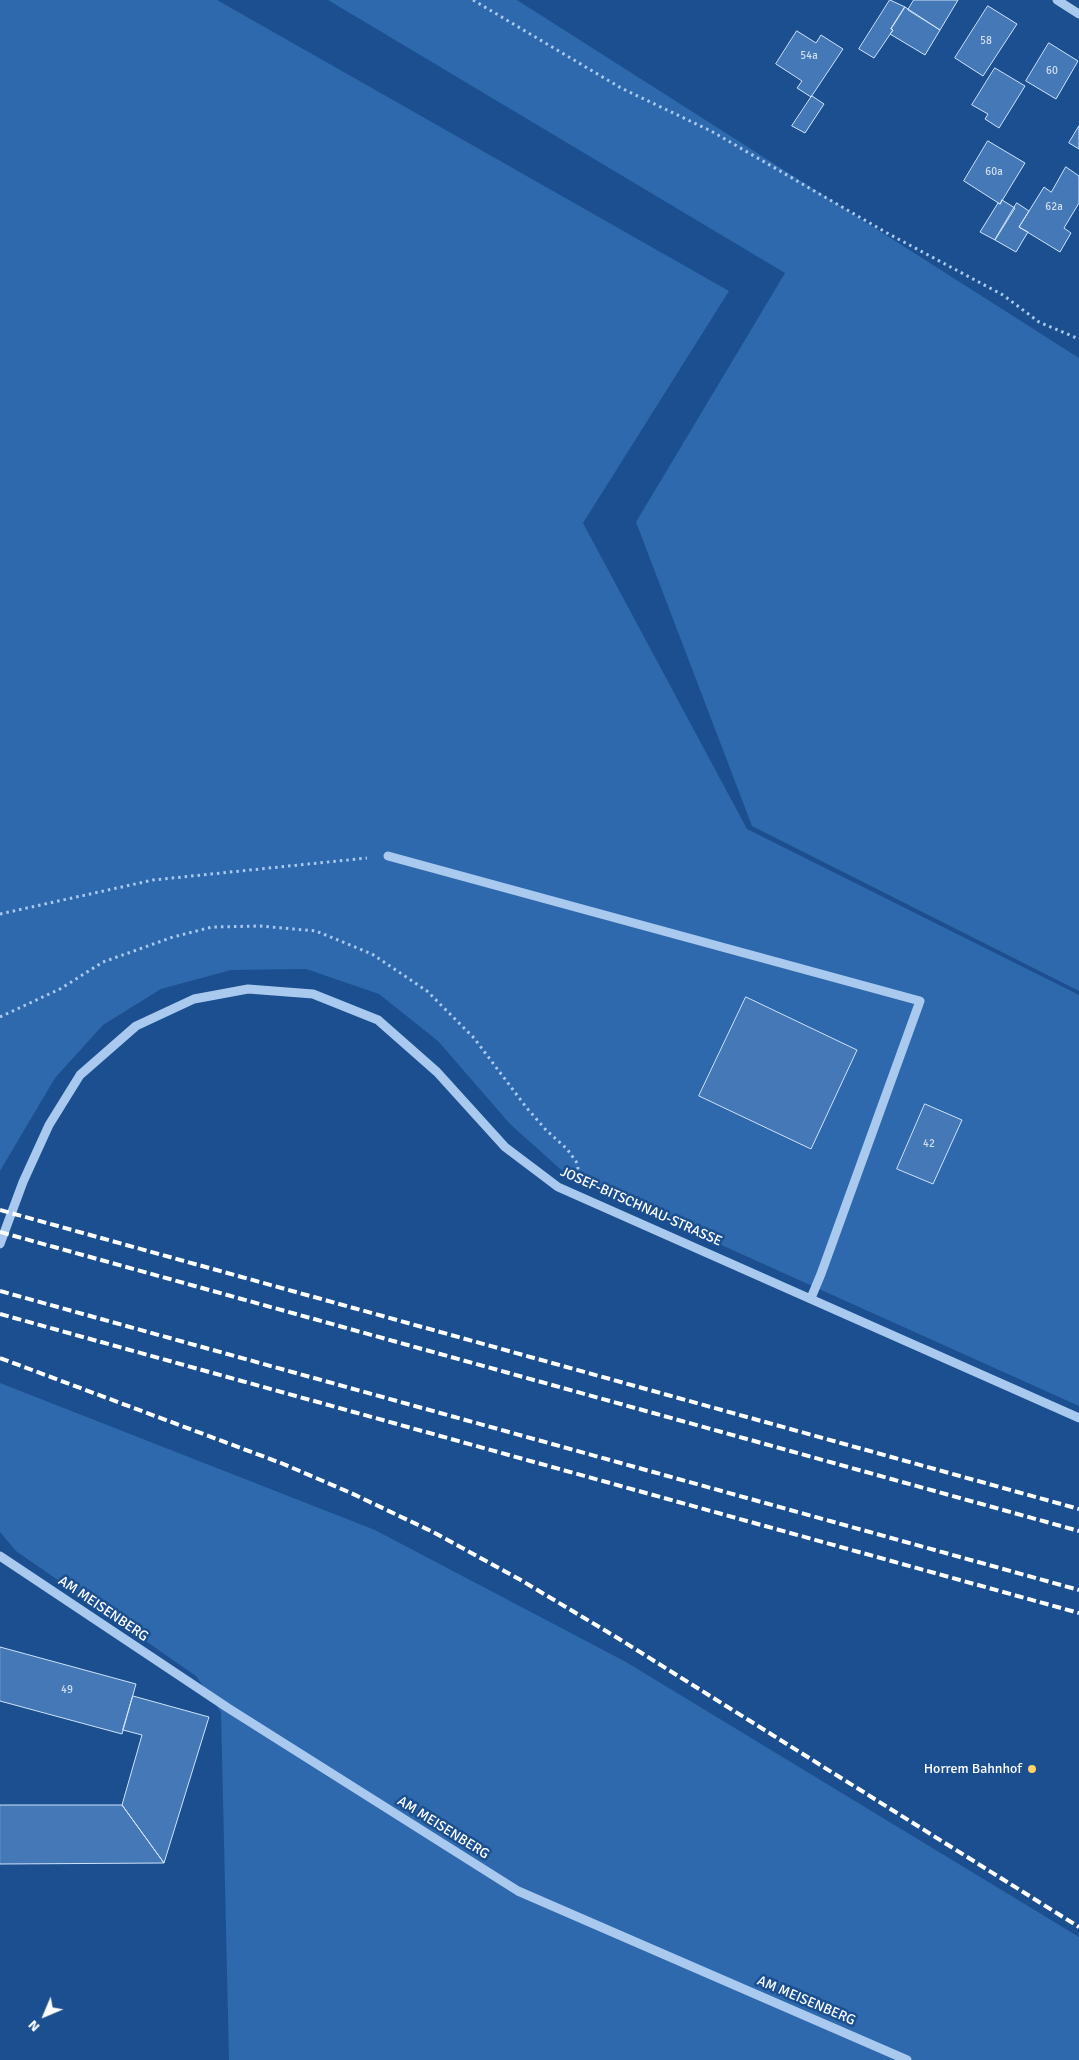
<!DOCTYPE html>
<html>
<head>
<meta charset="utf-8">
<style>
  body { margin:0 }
  #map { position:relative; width:1079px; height:2060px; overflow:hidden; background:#1b4f8f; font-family:Signika,sans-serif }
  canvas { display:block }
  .north { position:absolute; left:20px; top:1990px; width:50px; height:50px; -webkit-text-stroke:4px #1b4f8f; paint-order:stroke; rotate:225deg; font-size:14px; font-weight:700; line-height:20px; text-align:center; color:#fff }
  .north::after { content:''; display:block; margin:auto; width:18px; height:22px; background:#fff; clip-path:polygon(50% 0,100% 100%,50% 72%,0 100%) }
</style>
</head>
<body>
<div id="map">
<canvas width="1079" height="2060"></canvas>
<div class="north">N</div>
</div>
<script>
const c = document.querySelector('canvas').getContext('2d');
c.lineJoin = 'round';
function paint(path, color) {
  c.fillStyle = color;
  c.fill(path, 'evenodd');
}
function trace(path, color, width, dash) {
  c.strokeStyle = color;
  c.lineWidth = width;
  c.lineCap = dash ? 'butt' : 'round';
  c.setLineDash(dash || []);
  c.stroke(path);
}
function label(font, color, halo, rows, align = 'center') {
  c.font = font + ' Signika,sans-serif';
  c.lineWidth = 5;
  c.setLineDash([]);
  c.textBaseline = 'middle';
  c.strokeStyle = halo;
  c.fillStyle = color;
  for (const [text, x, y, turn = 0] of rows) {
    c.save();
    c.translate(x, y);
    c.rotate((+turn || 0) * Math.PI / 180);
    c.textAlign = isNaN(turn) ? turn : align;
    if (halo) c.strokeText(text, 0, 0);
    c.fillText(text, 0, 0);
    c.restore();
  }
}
paint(new Path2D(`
  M0,0H217L729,291L583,523L747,829L1079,995V1406L568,1176L510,1124L438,1041L379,994L306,969L231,970L161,989L103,1025L55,1078L0,1171Z
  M328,0H517L1079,358V991L752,826L636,522L785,273Z
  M0,1383L375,1530L626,1662L1079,1937V2060H229L221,1712L196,1676L16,1551L0,1532Z`), '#2e69ad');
const building = new Path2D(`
  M890,0L905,7L891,29L893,30L874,58L859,49Z
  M914,0H958L940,30L908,10Z
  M988,6L1017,24L983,76L955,58Z
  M905,7L940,30L925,55L890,34L893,30L891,29Z
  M797,31L816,43L821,35L843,49L811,97L797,88L802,81L776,64Z
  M1049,43L1078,61L1056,99L1026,81Z
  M995,68L1025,86L999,128L985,119L988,114L972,105Z
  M812,96L824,104L805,133L792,126Z
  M1079,126V149L1069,143Z
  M988,141L1025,163L1000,204L964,181Z
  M1066,167L1079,176V203L1064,228L1071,233L1060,252L1019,227L1044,187L1051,192Z
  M1002,200L1015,208L995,240L980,232L998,203L1000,204Z
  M1017,203L1029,211L1019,227L1028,232L1016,252L995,240Z
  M746,997L857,1050L811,1149L699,1096Z
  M925,1104L962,1120L933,1184L897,1169Z
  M0,1647L136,1684L122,1734L0,1701Z
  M133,1696L209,1717L164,1863L122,1805L142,1735L123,1730Z
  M0,1805H122L164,1863L0,1864Z`);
paint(building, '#4478b7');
trace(building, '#cfe3fa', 1);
trace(new Path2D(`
  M473,0L621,88L711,131L887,233L1003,295L1039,322L1079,339
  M0,914L153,880L367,858
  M0,1017L60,989L103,962L173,937L212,927L260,926L316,931L372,954L427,991L474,1038L526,1107L546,1130L567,1149L577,1163L579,1174`), '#a9c9ee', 3, [2.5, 4]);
trace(new Path2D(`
  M1057,0L1079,14
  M388,856L920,1001L821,1274L811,1298
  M0,1244L23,1182L49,1125L80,1075L136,1026L194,999L248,989L313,994L378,1020L437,1072L505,1147L558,1187L1079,1418
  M0,1556L228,1708L518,1891L907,2060`), '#a9c9ee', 9);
trace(new Path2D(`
  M0,1210L1079,1509
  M0,1232L1079,1531
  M0,1291L1079,1590
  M0,1314L1079,1613
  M0,1358L281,1463L351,1493L433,1532L519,1579L616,1637L1079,1927`), '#fff', 4, [9, 4]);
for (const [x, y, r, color] of [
  [1032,1769,5,"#ffd166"]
]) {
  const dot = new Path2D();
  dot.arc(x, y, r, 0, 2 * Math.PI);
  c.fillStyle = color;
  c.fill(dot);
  trace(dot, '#1b4f8f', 2);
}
label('11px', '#d0dded', null, [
  ["58",986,41],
  ["54a",809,56],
  ["60",1052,71],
  ["60a",994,172],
  ["62a",1054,207],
  ["42",929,1144],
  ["49",67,1690]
]);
label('14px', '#fff', '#1b4f8f', [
  ["JOSEF-BITSCHNAU-STRASSE",641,1207,24],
  ["AM MEISENBERG",103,1609,34],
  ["AM MEISENBERG",443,1828,32],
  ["AM MEISENBERG",806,2001,23]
]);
label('14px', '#fff', '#1b4f8f', [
  ["Horrem Bahnhof",1022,1769]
], 'right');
</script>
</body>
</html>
